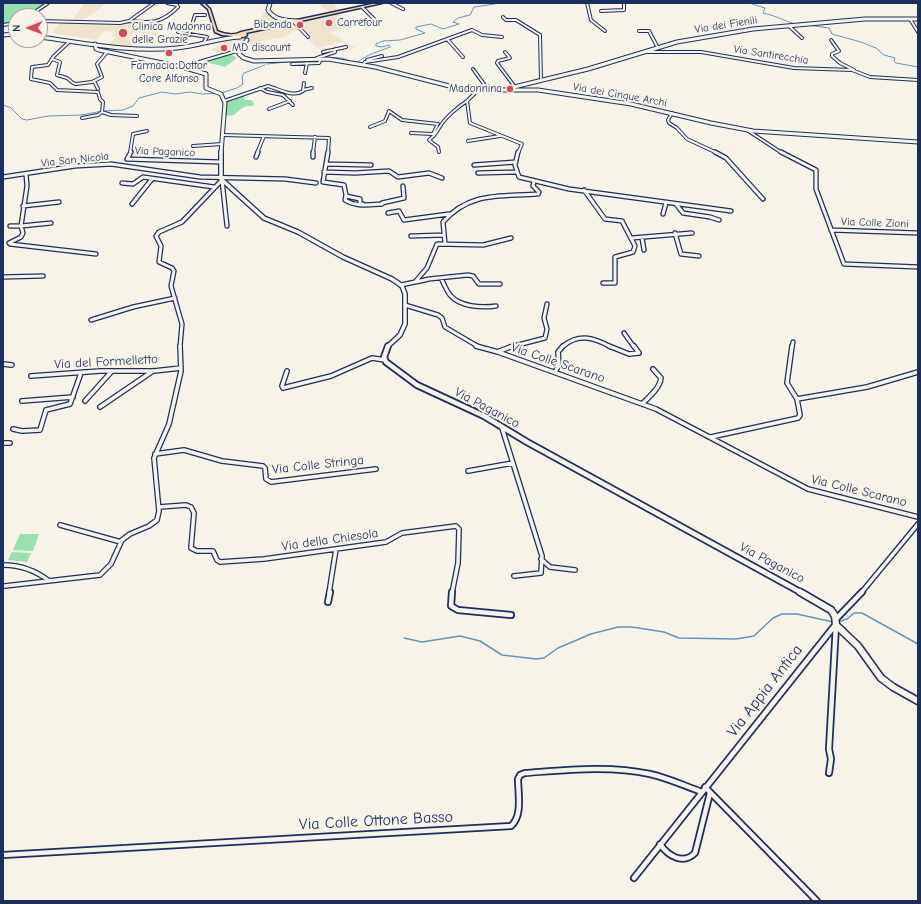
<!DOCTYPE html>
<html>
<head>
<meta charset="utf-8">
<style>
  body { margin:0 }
  #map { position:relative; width:921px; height:904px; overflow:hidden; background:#f7f3e8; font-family:"Comic Neue",sans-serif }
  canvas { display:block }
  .frame { position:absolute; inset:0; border:4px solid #1b2f5e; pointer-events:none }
  .north { position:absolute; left:8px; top:8px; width:40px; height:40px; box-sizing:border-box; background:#f7f3e8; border:1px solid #9fa5b1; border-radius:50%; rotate:269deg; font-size:11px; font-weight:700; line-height:16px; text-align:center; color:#1b2f5e }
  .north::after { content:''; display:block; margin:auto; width:14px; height:18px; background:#d1495b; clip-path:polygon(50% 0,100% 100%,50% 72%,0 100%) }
</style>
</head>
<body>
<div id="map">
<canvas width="921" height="904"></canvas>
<div class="frame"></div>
<div class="north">N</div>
</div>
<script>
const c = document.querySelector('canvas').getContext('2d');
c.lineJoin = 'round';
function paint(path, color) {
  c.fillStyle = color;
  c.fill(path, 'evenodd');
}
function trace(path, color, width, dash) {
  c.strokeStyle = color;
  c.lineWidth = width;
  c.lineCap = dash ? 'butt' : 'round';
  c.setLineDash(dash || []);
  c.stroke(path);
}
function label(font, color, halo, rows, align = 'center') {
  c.font = font + ' "Comic Neue",sans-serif';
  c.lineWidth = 4;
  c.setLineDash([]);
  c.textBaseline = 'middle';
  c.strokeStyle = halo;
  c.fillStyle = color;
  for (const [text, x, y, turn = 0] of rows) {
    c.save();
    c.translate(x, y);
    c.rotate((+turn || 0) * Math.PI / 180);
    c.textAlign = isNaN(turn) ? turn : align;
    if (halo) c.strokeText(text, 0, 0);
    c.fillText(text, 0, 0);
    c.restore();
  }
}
paint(new Path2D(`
  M85,3H105L96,12L82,20H74L73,19Z
  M319,3H333L339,11V14L353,26L330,32L355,48L349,50L343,42L317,48L300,30L292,32L285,37L259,41L260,43L246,45L248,42V37L256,32L264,12L270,11L275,15L292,21L331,13L327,9L322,8Z
  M61,21L112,25L130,22L140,23L137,26L162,29L153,38H149L153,34L135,32L130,35L137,36L134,40L142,41L130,47L118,46L107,45L117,37L112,36L115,32L105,31L96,40L52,33Z
  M238,37L244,39V42L236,49L221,54L211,50L224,43L221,40Z`), '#f0e3ce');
paint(new Path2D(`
  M3,3H47L38,7L28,16H16V22L3,25Z
  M229,53L237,58L225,67L202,61Z
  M243,95L245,100H252L254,104L253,106C244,105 241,109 234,115L226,116V101Z
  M20,534H39L33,551L13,550Z
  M12,552L31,553L27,562L8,560Z`), '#97e0af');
trace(new Path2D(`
  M540,3H542
  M749,3L765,8L763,13C775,15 784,21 795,24
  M808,25L829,28L832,34L861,42L876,48L884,55L895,58L894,61L896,63L918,67
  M323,57L342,58L353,62
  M358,62C367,54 378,52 390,47L389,45L382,47L376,46V44L383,41L400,40L425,33L416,29V27L431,24L443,29L459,24L453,22L458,18L470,15L474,7L501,3
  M267,64L297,61
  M221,93L237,88L243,84L242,77L244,73L265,65
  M3,105L11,108L22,119L27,120L48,116L82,115L102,111L123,110L133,106L139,98L162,92L175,94L190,92L202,94L216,93`), '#6693bb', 1);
trace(new Path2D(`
  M838,622L847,619L854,613H862L918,644
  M404,638L422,642L460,636L480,641L502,655L536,659L544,658L558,648L591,634L618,627H632L664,632L679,638L736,639L754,636L773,618L782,614H797L833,622`), '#6693bb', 1.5);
const streetFar3 = new Path2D(`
  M391,3L403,9
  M587,3L591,20L605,31
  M362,7L378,23
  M601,11L624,10V3
  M29,16L48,3
  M503,17L506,20H516L540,35L541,80
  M910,19L918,32
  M40,21L120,23L129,21L154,3
  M129,21C151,23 161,24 178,7L177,5L167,3
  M294,22L308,37
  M3,25L16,23
  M789,26L802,38
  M639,31H649L658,48
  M178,32L207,37L204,42
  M189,35L195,15H205
  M447,39L463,57
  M831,40L839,51L832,54V56L840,63L854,70
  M70,41L53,57L48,65L32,67L31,79L50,83L57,90L98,92L100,99L103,102L102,112
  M323,52L346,47
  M505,52L510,58L498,61L497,63L515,87
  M645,52H701L794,68L852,70L870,77L918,80
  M317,58L335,52V49
  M52,59L60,62L57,75L67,78L73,83L76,84L92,82L102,77L97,64L107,52
  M367,60L382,56
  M292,64L319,63L321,59
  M363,65L365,62L398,57L472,30L482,35L502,37
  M182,67L240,50
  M473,69L489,91
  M305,73L307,63
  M94,81L98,89
  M260,88L267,92L283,95L293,105
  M303,90L312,88
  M477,91L467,101L470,123L522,144L518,153
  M224,101L268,86C279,89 293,98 303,91L304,83
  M269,109L290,101
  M102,112L111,115L137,116
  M672,113L668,120L669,123L677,128L687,139L717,153
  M82,118L98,115L102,112
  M370,127L385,121L389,111L402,120L438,124
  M747,130L782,153
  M411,133L433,134L437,126
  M223,135L329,138L328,153
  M468,141L500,136
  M193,146L222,144
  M439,152L438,147L429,140C438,133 435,133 441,125C446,117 459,106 467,101
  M130,153L133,134L147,131
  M257,153L264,136
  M313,153L315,137`);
const streetFar2 = new Path2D(`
  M131,152L127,159L220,162
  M328,152L323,182L344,185L346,195L345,200C356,207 369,205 382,204
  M518,152L515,165L519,177L569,189L731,211
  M715,152L726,158L763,199
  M781,152L816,170V189L844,264L918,267
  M256,157L258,152
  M313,157V152
  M326,164L371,165
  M474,165L516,162
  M324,172L355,173L389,171L398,177L429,173L442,178
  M478,173L516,172
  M26,174L27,186L21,226L51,223
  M3,177L75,166L111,164L200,177L285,179L316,183
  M222,180L227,226
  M122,183L133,184L143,177L214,187
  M584,190L605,219L622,221L635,246L633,252L615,257V283H603
  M346,196L360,199V204H363
  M382,203L404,198L403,186
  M132,204L152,179
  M676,204L683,213L710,217L719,220
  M23,206L59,202
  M388,213L399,211L404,220L449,214
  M663,214L666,203
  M10,226H21L23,233L21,237L9,243L10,244L96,254
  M831,230L918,233
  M675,233L681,254L699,256
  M411,236L444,235
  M632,238L692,233
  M642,238L644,250
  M445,243L443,222C470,191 501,197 538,194L539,192L533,186L534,181
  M3,277L43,276
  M441,278C444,284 446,290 450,295C460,307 482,308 496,306
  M416,282L429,279L468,275L473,276L479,284H500
  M401,285L415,282L427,268L437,244L483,245L511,238
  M405,305L438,315L442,318L445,327L479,347
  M91,320L133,307L175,298
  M624,333L634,347
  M180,347L182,324L171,286L174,271L172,268L159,262L161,246L156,236L159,232L182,222L222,180
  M510,347L545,338L547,329L544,318L547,304
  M562,347C578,333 593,337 611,347
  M792,347L793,342`);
const streetFar1 = new Path2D(`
  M476,346L498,352L656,409L808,489L918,517
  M609,346L629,354L639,353L634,346
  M792,346L787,383L797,399
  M497,352L513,346
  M3,364L12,365
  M287,371L282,386L283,388L331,376L372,358L385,360
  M555,372L559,365L558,352L563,346
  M31,376L100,371H154L181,368
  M22,401L73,397
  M85,401L112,371
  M642,404C649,397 660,388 661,378L653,369
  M100,407L153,371
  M502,428L542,556L541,573L514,576
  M13,429L22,431L40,430L46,410L70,404L81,373
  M711,437L798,418L800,415L797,399L867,387L918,372
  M3,443H10
  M155,454L184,450L222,461L263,466L265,468L266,479L271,482L376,469
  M468,471L513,463
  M159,507L186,505L191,507L194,513L191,548L197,551H213L217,560L220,562L264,559L386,542L402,533L456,526L459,529L458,563L452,593
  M60,525L121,542
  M541,559L550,567L575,570
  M3,565C21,565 35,570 49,581
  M5,586L100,575L111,564L122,540L130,534L149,526L157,520L159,511L154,458L169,424L181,371L180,346
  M329,593L336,549
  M861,593L918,524`);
const street = new Path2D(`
  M452,592L451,606L458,610L511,615
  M328,602L330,592
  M837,618L862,592
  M829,773L831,759L829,749L836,625
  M705,787L817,901
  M660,844C668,856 683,865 695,853L710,793
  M3,855L511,826C523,816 518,793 518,779L520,775L525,773C566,770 609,765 650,774C668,778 685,786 702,792
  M634,878L836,624`);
const secondaryFar3 = new Path2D(`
  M270,3L268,10C274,20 287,21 298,21
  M3,35L16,34
  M40,37C85,43 132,53 177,48C198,46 218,38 240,37
  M247,40L239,50V54L244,58L254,61L328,59L375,67L465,90H538L631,104L711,123L753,131L918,142
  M95,44L96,49L99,50L182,67L206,74V88L221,94L225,103L221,153
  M514,87L588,69L677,42L753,29L865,19H918`);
const secondaryFar2 = new Path2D(`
  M221,152V179L264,218L298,232L343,257L392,279L402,286L405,294V324L400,335L387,347`);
const secondaryFar1 = new Path2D(`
  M388,346L384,357L386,362L417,385L484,416L527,442L802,593`);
const secondary = new Path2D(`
  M800,592L831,610L835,616L836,625L858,646L881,678L893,687L918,701`);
const primary = new Path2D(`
  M201,3H204L210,9L217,31C224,34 234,36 241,32L377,3H382L246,33L247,35L244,37L222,35L215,32L208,9Z`);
trace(streetFar3, '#1b2f5e', 4);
trace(streetFar2, '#1b2f5e', 5.5);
trace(streetFar1, '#1b2f5e', 6);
trace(street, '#1b2f5e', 8);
trace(secondaryFar3, '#1b2f5e', 5);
trace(secondaryFar2, '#1b2f5e', 6);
trace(secondaryFar1, '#1b2f5e', 8);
trace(secondary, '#1b2f5e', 9);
trace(primary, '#1b2f5e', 3);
trace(streetFar3, '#f7f3e8', 2);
trace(streetFar2, '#f7f3e8', 3);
trace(streetFar1, '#f7f3e8', 3.5);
trace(street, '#f7f3e8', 4.5);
trace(secondaryFar3, '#f7f3e8', 3);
trace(secondaryFar2, '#f7f3e8', 3.5);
trace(secondaryFar1, '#f7f3e8', 4.5);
trace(secondary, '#f7f3e8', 6);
paint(primary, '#fbddab');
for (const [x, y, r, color] of [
  [329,23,4,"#d1495b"],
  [300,25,4,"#d1495b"],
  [123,33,5,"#d1495b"],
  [224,48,4,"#d1495b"],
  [169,53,4,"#d1495b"],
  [510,89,4,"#d1495b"]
]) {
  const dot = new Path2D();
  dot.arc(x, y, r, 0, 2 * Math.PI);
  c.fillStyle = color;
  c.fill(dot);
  trace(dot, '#f7f3e8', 1.5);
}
label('11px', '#1b2f5e', '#f7f3e8', [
  ["Carrefour",337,23],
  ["Bibenda",292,25,"right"],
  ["Clinica Madonna",132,27],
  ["delle Grazie",132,40],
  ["MD discount",232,48],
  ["Farmacia Dottor",169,66,"center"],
  ["Core Alfonso",169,79,"center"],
  ["Madonnina",502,89,"right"]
], 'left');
label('11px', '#1b2f5e', '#f7f3e8', [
  ["Via dei Fienili",726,25,-9],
  ["Via Santirecchia",771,55,9],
  ["Via dei Cinque Archi",620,95,10],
  ["Via Paganico",165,152,2],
  ["Via San Nicola",75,160,-6],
  ["Via Colle Zioni",875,223,2]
]);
label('13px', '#1b2f5e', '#f7f3e8', [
  ["Via del Formelletto",106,362,-3],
  ["Via Colle Scarano",558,363,19],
  ["Via Paganico",487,408,28],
  ["Via Colle Stringa",318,465,-6],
  ["Via Colle Scarano",859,491,14],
  ["Via della Chiesola",330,540,-8],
  ["Via Paganico",772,563,28]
]);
label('16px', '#1b2f5e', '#f7f3e8', [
  ["Via Appia Antica",765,691,-52],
  ["Via Colle Ottone Basso",376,821,-3]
]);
</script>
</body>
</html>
